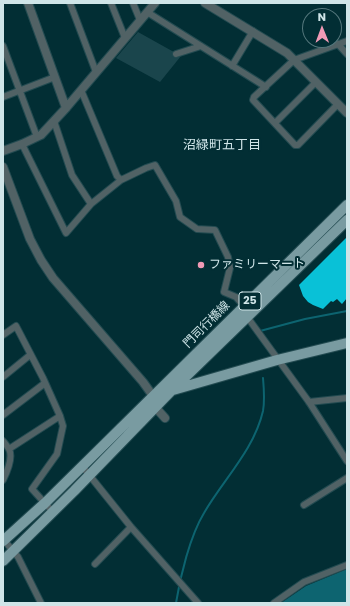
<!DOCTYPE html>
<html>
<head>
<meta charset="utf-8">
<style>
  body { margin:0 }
  #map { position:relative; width:350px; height:606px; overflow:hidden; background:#022e34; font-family:Poppins,sans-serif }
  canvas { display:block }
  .frame { position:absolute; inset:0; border:4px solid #cfe5e8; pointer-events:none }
  .north { position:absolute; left:302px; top:8px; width:40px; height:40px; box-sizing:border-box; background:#022e34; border:1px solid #54777c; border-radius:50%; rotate:359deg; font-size:11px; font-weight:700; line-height:16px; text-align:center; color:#cfe5e8 }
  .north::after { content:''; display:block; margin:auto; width:14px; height:18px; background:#f09ab5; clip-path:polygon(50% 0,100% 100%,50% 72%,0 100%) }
</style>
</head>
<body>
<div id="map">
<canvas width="350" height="606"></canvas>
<div class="frame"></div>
<div class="north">N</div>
</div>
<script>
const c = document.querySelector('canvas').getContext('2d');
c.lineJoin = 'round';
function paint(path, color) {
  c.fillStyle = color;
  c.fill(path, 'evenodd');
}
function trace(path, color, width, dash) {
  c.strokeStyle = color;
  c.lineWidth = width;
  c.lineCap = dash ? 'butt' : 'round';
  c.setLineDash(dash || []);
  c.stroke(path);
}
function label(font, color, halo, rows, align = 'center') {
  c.font = font + ' Poppins,"Noto Sans JP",sans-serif';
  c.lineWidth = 4;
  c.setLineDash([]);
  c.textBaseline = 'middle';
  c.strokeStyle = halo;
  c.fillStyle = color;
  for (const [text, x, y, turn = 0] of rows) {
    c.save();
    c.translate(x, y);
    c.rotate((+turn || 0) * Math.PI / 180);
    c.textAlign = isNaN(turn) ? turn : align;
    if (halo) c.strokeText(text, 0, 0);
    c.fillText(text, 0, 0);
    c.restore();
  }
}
paint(new Path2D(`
  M138,32L181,56L160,82L116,58Z`), '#1a454c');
paint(new Path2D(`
  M347,569V603H281L306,586Z`), '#0d6470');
trace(new Path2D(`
  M260,331L305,319L347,311
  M176,603C180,577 190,536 204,513C223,480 254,450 263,411C265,400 264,389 263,378`), '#0d6470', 2);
paint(new Path2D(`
  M347,237V298L342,304L337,299L333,302L331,301L323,309L313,305L308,302L303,296L299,285Z`), '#09c1d7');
const minor = new Path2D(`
  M70,3L96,72
  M111,3L125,38
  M133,3L140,20
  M147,12L266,87
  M338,44L347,54
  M3,46L37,137
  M176,54L201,46
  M232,66L253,31
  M3,97L55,77
  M338,104L298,145H295L253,100L254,97L294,60L347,41
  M54,121L72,175L91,204
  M275,123L316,82
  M22,144L66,233L91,204L121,180L117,176L81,90
  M121,180L146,168L155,165L176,201L180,217L197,229L215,230L228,257L230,268L224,292L236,297L244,306
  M245,314L309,402L347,461
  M3,335L16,326L43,378L60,416L63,426L57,454L32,489L53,512
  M3,377L30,355
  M309,402L347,398
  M3,415L45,383
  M3,441C5,443 7,446 9,449C13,457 7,472 3,480
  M9,449L60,416
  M82,466L131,527L198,603
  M304,505L347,478
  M4,540L18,557L41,603
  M95,564L131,527
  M274,603L304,582L347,565`);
const tertiary = new Path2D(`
  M28,3L66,108
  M205,3L287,53L347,113
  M3,151L22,144L41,135L66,108L155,3
  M3,167L30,239L41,260L53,278L143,382L153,396L156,408L165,418`);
const primary = new Path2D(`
  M173,390L277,360L347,343
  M3,541L45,503L347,205
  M3,561L74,491L171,391L347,220`);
trace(minor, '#234b51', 8);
trace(tertiary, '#234b51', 10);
trace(primary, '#234b51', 12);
trace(minor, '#516265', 6);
trace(tertiary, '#516265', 8);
trace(primary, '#799ba1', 10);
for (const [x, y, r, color] of [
  [201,265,4,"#f09ab5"]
]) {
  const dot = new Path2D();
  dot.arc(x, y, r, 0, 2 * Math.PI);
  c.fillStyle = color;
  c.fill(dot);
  trace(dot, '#022e34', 1.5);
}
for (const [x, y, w] of [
  [250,301,22]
]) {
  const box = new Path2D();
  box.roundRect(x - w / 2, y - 9, w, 18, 3);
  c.fillStyle = '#022e34';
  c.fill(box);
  trace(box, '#cfe5e8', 1);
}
label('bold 11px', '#cfe5e8', null, [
  ["25",250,301]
]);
label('12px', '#cfe5e8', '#022e34', [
  ["ファミリーマート",209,265]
], 'left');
label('12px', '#cfe5e8', '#022e34', [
  ["門司行橋線",207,325,-45]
]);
label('13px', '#cfe5e8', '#022e34', [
  ["沼緑町五丁目",222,146]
]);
</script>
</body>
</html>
